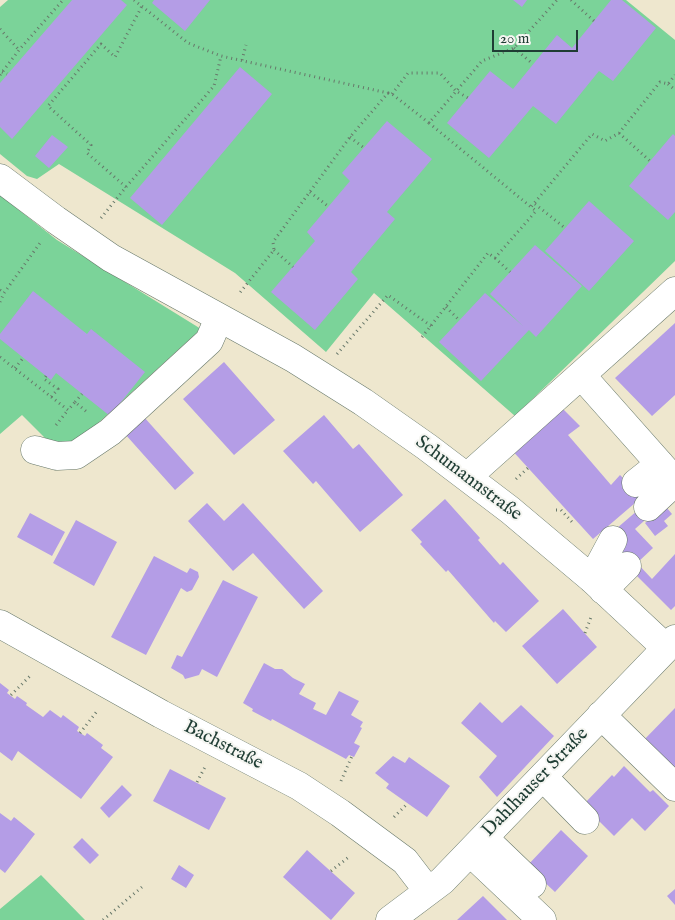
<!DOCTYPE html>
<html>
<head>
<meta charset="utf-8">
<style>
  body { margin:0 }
  #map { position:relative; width:675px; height:920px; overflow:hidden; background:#eee7ce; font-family:"IM FELL English",serif }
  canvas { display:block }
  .scale { position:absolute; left:492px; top:30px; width:86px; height:22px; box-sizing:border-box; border:2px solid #1f3d34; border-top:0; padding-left:6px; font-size:15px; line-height:18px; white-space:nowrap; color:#1f3d34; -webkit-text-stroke:4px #f6f6f2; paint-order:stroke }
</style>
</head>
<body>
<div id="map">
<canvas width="675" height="920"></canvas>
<div class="scale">20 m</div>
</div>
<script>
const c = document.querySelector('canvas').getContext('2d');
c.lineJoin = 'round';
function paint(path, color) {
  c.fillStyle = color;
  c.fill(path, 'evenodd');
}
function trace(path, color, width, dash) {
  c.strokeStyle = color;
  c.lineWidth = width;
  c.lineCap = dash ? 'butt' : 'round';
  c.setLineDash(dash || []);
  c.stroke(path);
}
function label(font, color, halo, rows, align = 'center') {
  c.font = font + ' "IM FELL English",serif';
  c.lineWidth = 4;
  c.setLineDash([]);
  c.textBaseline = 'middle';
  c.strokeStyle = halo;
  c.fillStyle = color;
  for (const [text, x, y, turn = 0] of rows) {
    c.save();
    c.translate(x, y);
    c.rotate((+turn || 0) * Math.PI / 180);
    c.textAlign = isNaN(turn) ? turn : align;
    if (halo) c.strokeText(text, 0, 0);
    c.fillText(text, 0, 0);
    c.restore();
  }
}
paint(new Path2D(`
  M8,0H626L675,40V261L515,416L374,293L326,352L235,273L59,164L37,179L27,176L0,154V7Z
  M0,195L57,240L201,329L73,446L48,441L22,415L0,434Z
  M41,875L85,920H0V909Z`), '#7bd399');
paint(new Path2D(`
  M72,0H121L127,5L12,139L0,127V83Z
  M154,0H210L185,31L152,3Z
  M513,0H527L522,7Z
  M611,0H622L656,28L613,81L599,71L556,124L533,106L489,158L447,123L490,71L513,89L557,35L572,48Z
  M240,67L272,94L162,225L130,198Z
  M387,121L432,159L387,212L395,219L351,272L358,279L315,330L271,292L315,241L307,232L350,181L342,173Z
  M673,134L675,136V212L668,220L629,186Z
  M52,135L68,147L49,168L35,156Z
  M589,201L634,241L589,291L545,251Z
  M535,245L582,286L536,337L529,330L481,381L439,342L485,293L523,326L490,294Z
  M33,291L87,334L91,329L145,372L110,416L56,373L51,380L0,339V334Z
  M675,323V395L652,416L615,378Z
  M224,362L275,420L234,455L183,399Z
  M558,404L580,426L568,435L611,485L620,475L642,497L593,539L509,447Z
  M324,415L353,449L359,444L403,495L360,532L316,481L313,484L283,451Z
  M144,417L194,473L175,490L125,434Z
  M445,499L480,538L478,540L500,565L503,562L539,601L506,632L495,621L494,623L448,570L446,572L420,544L422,542L411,530Z
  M207,503L224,521L243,503L323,591L304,609L253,553L233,571L188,521Z
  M645,504L653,513L635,529L653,548L637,563L652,579L675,554V606L671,610L631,570L609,535Z
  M666,507L672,514L664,521L668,526L655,536L645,523Z
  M30,513L65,532L52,556L17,537Z
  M76,520L117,542L94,586L53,563Z
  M154,556L187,573L190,568L198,572L199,577L192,590L187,592L181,588L146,655L111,637Z
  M223,580L258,597L217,677L202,669L199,675L185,679L183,675L171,668L177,655L182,657Z
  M563,609L597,647L557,684L522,646Z
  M264,663L275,669H282L293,678L305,684L299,694L316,703L313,709L326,715L339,691L359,701L351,715L363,722L360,727L362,728L354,743L360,746L354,757L349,755L346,759L272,719L271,721L252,711L253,709L243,703Z
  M0,683L9,690L7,693L15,699L17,696L27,703L26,705L43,717L50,710L61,718L63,715L79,727L77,731L85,736L87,733L103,745L101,748L113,757L81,799L18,751L12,761L0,752Z
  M480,702L502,723L521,705L554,736L497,797L479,777L497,756L461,723Z
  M675,708V771L641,743Z
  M393,756L405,763L409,757L450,786L427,817L386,788L389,784L375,773Z
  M624,766L650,792L653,790L669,806L645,831L632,818L614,836L583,805L612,775L614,777Z
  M170,769L226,798L209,830L153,801Z
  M122,785L132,795L109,818L100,808Z
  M0,813L11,821L14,817L35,834L5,873L0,869Z
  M561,830L588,856L555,892L527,866Z
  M82,838L99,855L90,864L73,847Z
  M307,850L355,893L331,920L283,877Z
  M179,865L194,875L186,888L171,879Z
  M675,889V905L667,896Z
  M483,896L507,920H457Z`), '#b49de6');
const minor = new Path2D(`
  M0,178L56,220L111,258L293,358L363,402L427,447L510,510L592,579L666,648
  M581,375L675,481
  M35,450L57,456L76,455L110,432L209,341L219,318
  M467,477L675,291
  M636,483L660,464
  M648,507L675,482
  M592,579L613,540
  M603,590L627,566
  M0,624L161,714L299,786L340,813L405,861L428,891
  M601,715L675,787
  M543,777L585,820
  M484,838L532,884
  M470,852L542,920
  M390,920L442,881L675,639`);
trace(minor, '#67786a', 29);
trace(new Path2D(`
  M134,0L188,43L221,56
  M571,0L594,21
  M0,29L19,50
  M514,48L533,64
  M242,60L246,45
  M2,72L7,74
  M0,75L19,50L63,0
  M668,84L675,90
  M388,93L392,94L429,123L482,61L514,48L557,0
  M392,94L408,73H440L456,91L468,98
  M429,123L531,207
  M619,133L650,161
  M350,137L364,148
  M126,187L87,153L91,145L48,106L101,44L115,57L142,6
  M310,192L329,207
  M535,204L565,228
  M101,218L126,187L214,86L221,56L388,93L350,137L273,242L274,250L238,295
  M274,250L293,267
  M495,258L510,272
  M0,290L4,293
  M0,302L4,293L40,243
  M446,307L459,320
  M422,337L488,253L495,258L536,211L531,207L592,134L605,141L619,133L660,82L668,84L675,75
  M337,354L388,295L431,326
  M0,357L68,410L75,402L88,413
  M15,368L23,358
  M46,376L44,379L58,389L51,397
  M75,402L82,394
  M56,425L68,410
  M516,479L528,468
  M556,510H561L572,522
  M585,633L591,617
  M11,695L32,674
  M80,733L98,710
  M341,781L352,756
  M197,782L205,767
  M394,817L408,803
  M331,871L350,856
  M103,920L142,887`), '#67786a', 3, [1, 4]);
trace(minor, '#fff', 28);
label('19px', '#1f3d34', '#f6f6f2', [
  ["Schumannstraße",468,479,37],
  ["Bachstraße",223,746,27],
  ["Dahlhauser Straße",536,783,-46]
]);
</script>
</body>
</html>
